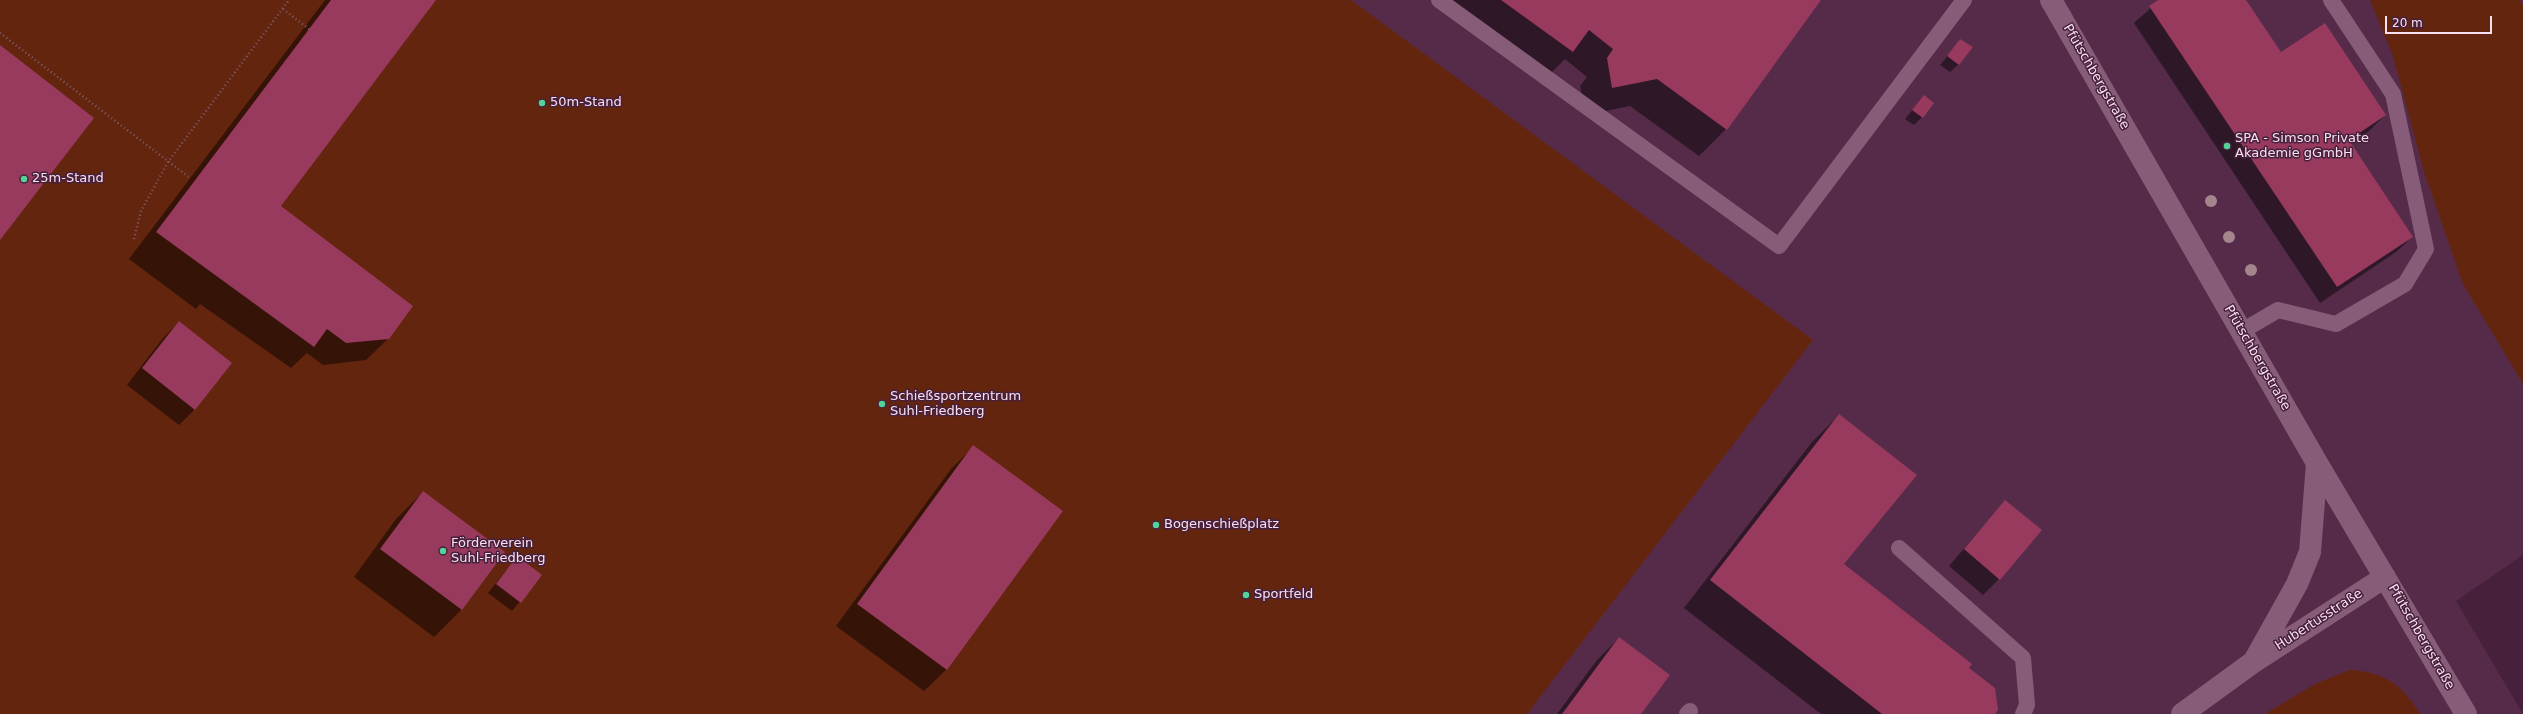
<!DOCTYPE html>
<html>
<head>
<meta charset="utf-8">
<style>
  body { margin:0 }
  #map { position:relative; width:2523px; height:714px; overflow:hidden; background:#47213c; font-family:"DejaVu Sans",sans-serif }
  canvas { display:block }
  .scale { position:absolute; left:2385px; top:16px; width:107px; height:18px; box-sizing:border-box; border:2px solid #f9e0f0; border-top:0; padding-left:5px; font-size:12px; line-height:14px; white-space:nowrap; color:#f9e0f0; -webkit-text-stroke:3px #47213c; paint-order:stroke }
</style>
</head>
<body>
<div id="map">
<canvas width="2523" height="714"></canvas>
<div class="scale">20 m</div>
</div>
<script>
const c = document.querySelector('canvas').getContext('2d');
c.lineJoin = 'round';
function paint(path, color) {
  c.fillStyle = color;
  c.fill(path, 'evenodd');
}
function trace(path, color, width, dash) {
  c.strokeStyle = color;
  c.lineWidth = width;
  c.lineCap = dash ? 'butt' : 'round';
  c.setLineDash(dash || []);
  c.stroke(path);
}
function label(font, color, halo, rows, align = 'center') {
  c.font = font + ' "DejaVu Sans",sans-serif';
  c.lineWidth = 3;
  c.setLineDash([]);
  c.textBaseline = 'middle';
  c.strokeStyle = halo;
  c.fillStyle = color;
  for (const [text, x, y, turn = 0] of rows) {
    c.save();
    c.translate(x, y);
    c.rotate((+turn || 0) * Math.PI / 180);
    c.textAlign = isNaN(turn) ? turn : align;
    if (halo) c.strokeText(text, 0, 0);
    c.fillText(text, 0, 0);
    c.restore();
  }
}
paint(new Path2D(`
  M1348,0H2523V555L2456,601L2523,714H1522Z`), '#562b49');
paint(new Path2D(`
  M0,0H1351L1813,340L1527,714H0Z
  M2370,0H2520L2523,6V384L2463,284L2425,175L2393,56Z
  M2350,670C2384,672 2403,685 2420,714H2265L2315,684Z`), '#64250e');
paint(new Path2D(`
  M325,0H435L280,206L389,338L366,360L323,365L307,353L291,368L200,304L196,309L129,259Z
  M1437,0H1820L1726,129L1699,156L1630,106L1586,115L1580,86L1587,77L1565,59L1545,79Z
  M2160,0H2245L2281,54L2385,115L2369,131L2350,144L2412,237L2396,252L2320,303L2134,23Z
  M1961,40L1959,64L1950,72L1940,65Z
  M1924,96L1922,117L1914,125L1905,119Z
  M179,322L195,409L179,425L127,385L163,338Z
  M1839,415L1843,565L1967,668L1994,714H1821L1684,608L1812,442Z
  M973,447L947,669L924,691L836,626L951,469Z
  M423,492L504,553L461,610L434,637L354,577L396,519Z
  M2005,501L1999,579L1983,595L1949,566Z
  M517,557L541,575L512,611L488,593Z
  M1619,638L1639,714H1557L1597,660Z`), '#0007');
paint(new Path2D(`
  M331,0H436L281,206L413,306L389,339L346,343L327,329L314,347L156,232Z
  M1501,0H1821L1727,130L1657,79L1612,88L1607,58L1613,49L1589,30L1573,52Z
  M2158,0H2246L2281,52L2325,23L2386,115L2349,140L2413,237L2337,287L2149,6Z
  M1960,39L1973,47L1959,65L1947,56Z
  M0,45L94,118L0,240Z
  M1924,95L1934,103L1923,118L1912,110Z
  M179,321L232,363L195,410L142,368Z
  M1839,414L1917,475L1844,564L1972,664L1969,668L1995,688L1998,710L1995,714H1882L1710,580Z
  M973,445L1063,511L947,670L857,604Z
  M423,491L505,552L462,610L380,549Z
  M2005,500L2042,530L2000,580L1964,549Z
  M517,556L542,575L521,603L496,584Z
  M1619,637L1670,675L1641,714H1562Z`), '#973a5d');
trace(new Path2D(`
  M283,9L309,29
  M0,33L190,178
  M134,239L141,211L168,162L289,0`), '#7f5d75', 2.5, [1, 3]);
trace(new Path2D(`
  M1439,0L1779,246L1964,0
  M2242,331L2278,310L2336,324L2405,284L2426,249L2393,94L2331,0
  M1899,548L2023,658L2027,705L2023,714
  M1687,714L1690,711`), '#875c79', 16);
trace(new Path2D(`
  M2051,0L2317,463L2466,714
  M2254,661L2297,584L2310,552L2317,463
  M2182,714L2252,663L2385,577`), '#875c79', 22);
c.fillStyle = '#a4858c';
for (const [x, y] of [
  [2211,201],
  [2229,237],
  [2251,270]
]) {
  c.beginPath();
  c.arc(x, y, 6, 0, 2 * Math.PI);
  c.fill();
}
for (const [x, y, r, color] of [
  [542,103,4,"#53d396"],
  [2227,146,4,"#53d396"],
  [24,179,4,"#53d396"],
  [882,404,4,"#53d396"],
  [1156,525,4,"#53d396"],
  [443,551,4,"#53d396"],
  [1246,595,4,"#53d396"]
]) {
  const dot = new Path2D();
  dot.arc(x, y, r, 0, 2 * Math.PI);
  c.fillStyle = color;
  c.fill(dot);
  trace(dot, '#47213c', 1.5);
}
label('13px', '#f9e0f0', '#47213c', [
  ["Pfütschbergstraße",2096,77,60],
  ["Pfütschbergstraße",2257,358,60],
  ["Hubertusstraße",2319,620,-33],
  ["Pfütschbergstraße",2421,637,60]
]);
label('13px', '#f9e0f0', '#47213c', [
  ["50m-Stand",550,103],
  ["SPA - Simson Private",2235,139],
  ["Akademie gGmbH",2235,154],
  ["25m-Stand",32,179],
  ["Schießsportzentrum",890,397],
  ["Suhl-Friedberg",890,412],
  ["Bogenschießplatz",1164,525],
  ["Förderverein",451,544],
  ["Suhl-Friedberg",451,559],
  ["Sportfeld",1254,595]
], 'left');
</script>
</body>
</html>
